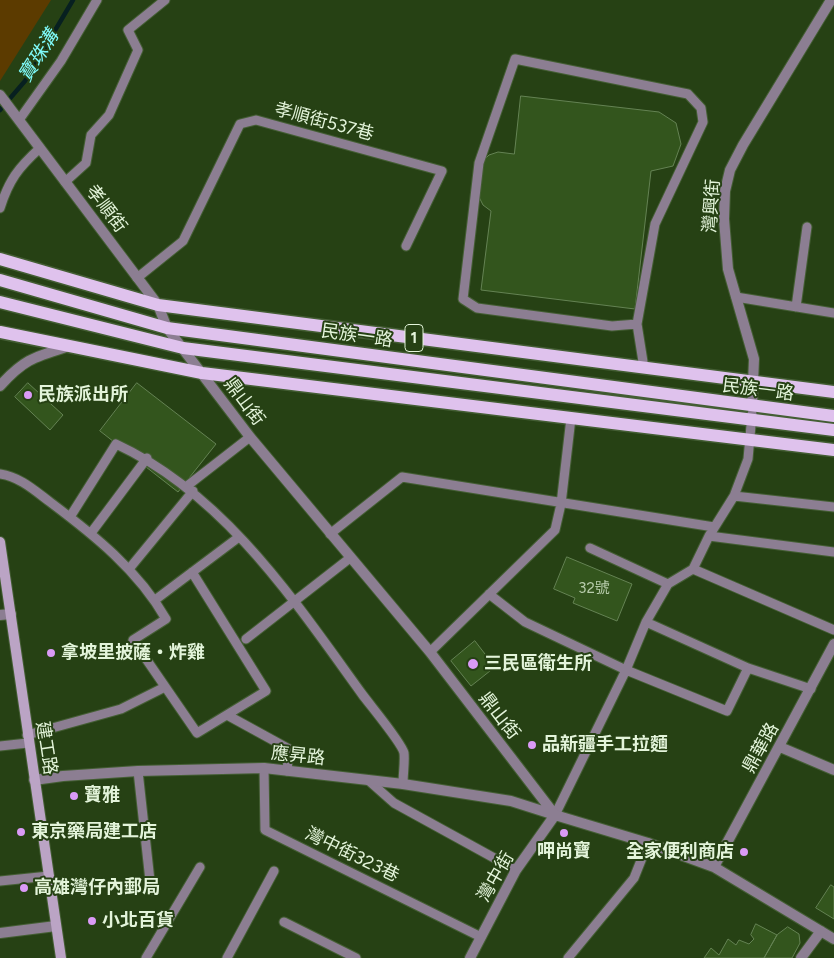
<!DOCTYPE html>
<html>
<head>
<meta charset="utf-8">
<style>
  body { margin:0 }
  canvas { display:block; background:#264114 }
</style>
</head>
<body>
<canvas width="834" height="958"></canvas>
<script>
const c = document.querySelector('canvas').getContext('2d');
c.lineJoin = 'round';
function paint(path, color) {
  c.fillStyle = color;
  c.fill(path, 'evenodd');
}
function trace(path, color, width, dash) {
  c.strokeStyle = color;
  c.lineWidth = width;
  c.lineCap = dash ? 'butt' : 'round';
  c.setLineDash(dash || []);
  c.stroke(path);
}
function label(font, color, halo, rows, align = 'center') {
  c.font = font + ' Figtree,"Noto Sans TC",sans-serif';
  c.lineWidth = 4;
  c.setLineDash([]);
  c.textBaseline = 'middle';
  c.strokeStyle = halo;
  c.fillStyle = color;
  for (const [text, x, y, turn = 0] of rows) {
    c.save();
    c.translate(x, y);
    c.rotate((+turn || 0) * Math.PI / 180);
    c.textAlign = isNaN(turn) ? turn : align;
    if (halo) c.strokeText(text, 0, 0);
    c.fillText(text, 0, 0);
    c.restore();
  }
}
paint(new Path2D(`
  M0,0H51L0,81Z`), '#5c3b00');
trace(new Path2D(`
  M0,110L25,81L73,0`), '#072020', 4.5);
const building = new Path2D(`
  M521,96L659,112L676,123L681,144L673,166L651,171L635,309L481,290L491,211L483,205L477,193L481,163L489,155L498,152L514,154Z
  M28,383L63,415L50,430L15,397Z
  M137,383L216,444L178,492L100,431Z
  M567,557L632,584L617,621L573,603L575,598L554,589Z
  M475,641L495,667L471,686L451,661Z
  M831,885L834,887V919L816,908Z
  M756,924L777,935L764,958H704L711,948L719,955L728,939L736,945L739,940L749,944L754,939L751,935Z
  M788,927L799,934L800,943L792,958H764L777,935Z`);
paint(building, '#33551d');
trace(building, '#648253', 1);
const lane = new Path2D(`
  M19,120L61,61L97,0
  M65,182L86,163L91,135L109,115L138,50L128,30L165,0
  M0,208C9,180 18,168 40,148
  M137,278L183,241L240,124L256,120L442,171L406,246
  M736,297L834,313
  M796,307L807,227
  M637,324L612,326L477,308L463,299L479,163L515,59L688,94L701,108L703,122L655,224L637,324L644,368
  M0,474C20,477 34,490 50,502C94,535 138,570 166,619L133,640L197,733L266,691L192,572
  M187,486L250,437
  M734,496L834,507
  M70,517L116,444C224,494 294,600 362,694C370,705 402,743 404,753C405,762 403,774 403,784
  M91,533L147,458
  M330,534L402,477L714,527
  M709,536L834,552
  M590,548L668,584
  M129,569L193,491
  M693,569L834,630
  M489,594L525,622L626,670L727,711L748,668
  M155,600L239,537
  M646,622L748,668L811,689
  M246,639L350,558
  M430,652L555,530L561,504L571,418
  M227,715L289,749L287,771
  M27,735L121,709L165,687
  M0,746L28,743
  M264,768L265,830L481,937
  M138,771L151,890
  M368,780L394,803L516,870
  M555,815L626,670L646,622L668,584L693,569L709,536L734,496L748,459L752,414
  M0,881L49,876
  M284,922L356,958
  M146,958L200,867
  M227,958L274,871
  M568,958L634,878L648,843`);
const street = new Path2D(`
  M0,95L158,305L167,328L250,437L430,652L555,815L648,843L714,867L834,939
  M0,386C23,360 34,357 66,347
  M752,407L754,359L728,269L724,219L725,191L730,170L743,145L831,0
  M0,615L11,614
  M780,747L834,770
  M34,780L63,776L138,771L264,768L403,784L511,801L555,815L516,870L470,958
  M714,867L834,644
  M0,933L56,926
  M801,958L821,931`);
const secondary = new Path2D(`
  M0,542L61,958`);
const primary = new Path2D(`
  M0,259L158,305L834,392
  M0,280L167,328L834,416
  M0,302L183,348L834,430
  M0,332L202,373L834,450`);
trace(lane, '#445e34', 11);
trace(street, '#445e34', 12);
trace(secondary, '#445e34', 12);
trace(primary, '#445e34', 15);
trace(lane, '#8c7e92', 9);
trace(street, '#8c7e92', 10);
trace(secondary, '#bba4c5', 10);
trace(primary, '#dfc2ed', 12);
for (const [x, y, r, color] of [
  [28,395,5,"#da9af6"],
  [51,653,5,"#da9af6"],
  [473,664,6,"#da9af6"],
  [532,745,5,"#da9af6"],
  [74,796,5,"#da9af6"],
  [21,832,5,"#da9af6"],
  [564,833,5,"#da9af6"],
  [744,852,5,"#da9af6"],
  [24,888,5,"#da9af6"],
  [92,921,5,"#da9af6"]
]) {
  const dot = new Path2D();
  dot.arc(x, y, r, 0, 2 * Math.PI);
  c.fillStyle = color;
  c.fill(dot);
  trace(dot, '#264114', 2);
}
label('15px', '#b7ccab', null, [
  ["32號",594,589]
]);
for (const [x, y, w] of [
  [414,338,18]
]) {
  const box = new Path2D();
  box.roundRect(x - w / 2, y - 13.5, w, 27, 4);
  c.fillStyle = '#264114';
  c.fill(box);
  trace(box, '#e3f4da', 1);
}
label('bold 16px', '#e3f4da', null, [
  ["1",414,338]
]);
label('18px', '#e3f4da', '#264114', [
  ["孝順街537巷",324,122,15],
  ["灣興街",712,206,-86],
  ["孝順街",106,209,53],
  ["民族一路",357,336,8],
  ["民族一路",758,390,7],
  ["鼎山街",244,402,53],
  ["鼎山街",499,716,52],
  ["建工路",46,748,81],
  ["鼎華路",761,748,-61],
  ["應昇路",298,756,6],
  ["灣中街323巷",352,855,26],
  ["灣中街",496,877,-60]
]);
label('bold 18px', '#e3f4da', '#264114', [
  ["民族派出所",38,395],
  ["拿坡里披薩‧炸雞",61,653],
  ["三民區衛生所",484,664],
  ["品新疆手工拉麵",542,745],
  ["寶雅",84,796],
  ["東京藥局建工店",31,832],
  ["呷尚寶",564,852,"center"],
  ["全家便利商店",734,852,"right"],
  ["高雄灣仔內郵局",34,888],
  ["小北百貨",102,921]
], 'left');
label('italic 19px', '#7ffafa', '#264114', [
  ["寶珠溝",39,56,-58]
]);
</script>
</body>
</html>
